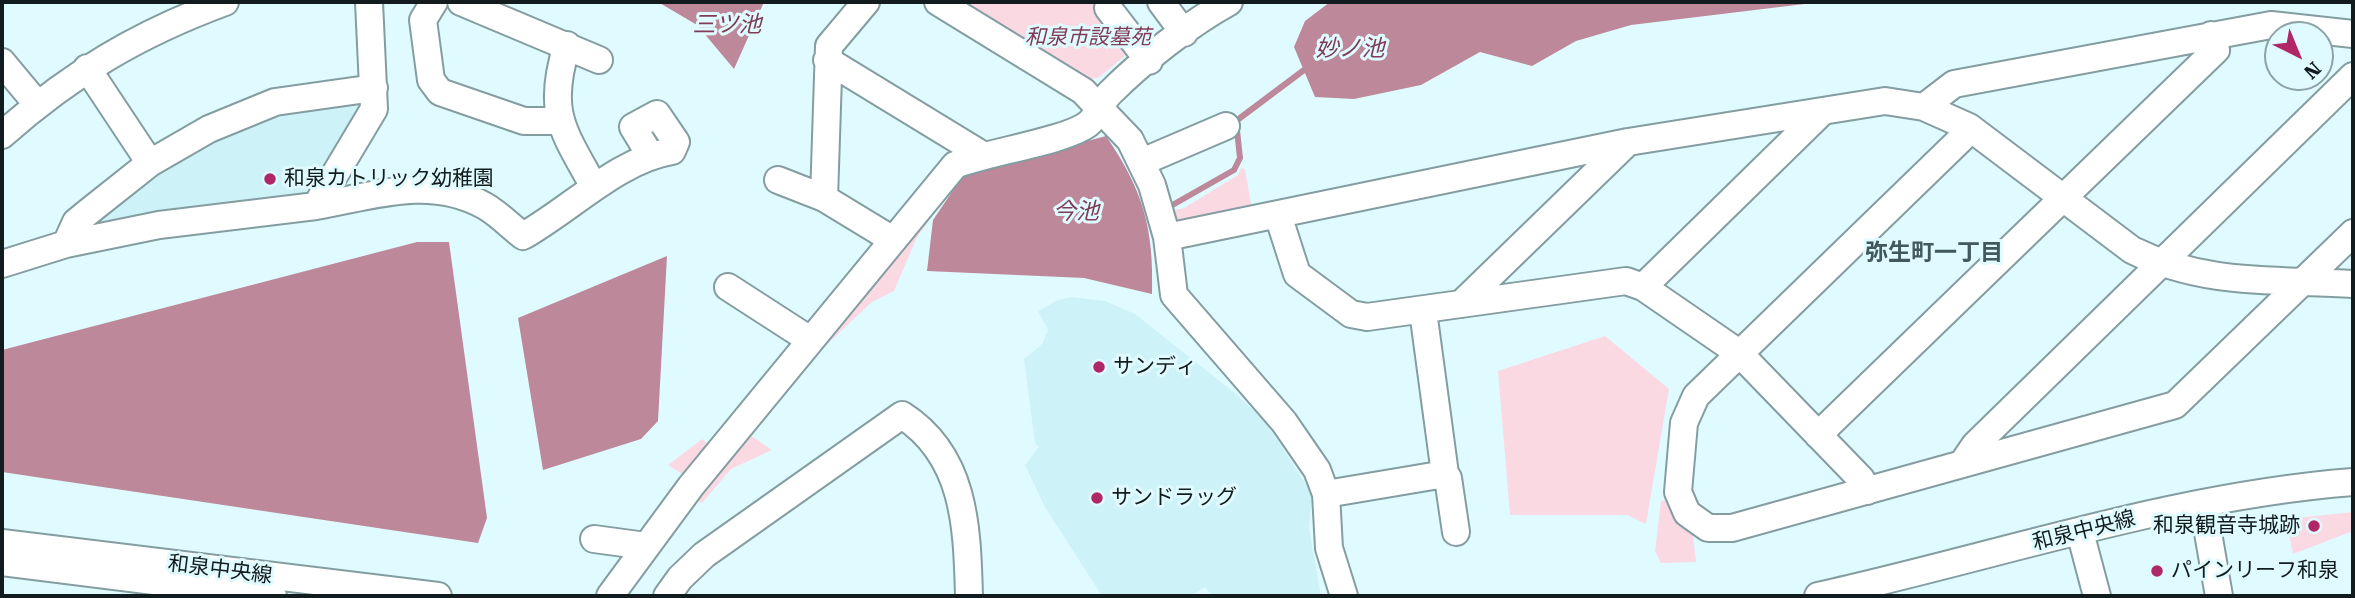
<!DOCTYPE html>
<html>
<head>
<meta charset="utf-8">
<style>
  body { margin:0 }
  #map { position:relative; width:2355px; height:598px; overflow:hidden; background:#e0fbff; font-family:"Roboto Serif",serif }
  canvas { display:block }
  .frame { position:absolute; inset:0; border:4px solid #121c1e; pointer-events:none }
  .north { position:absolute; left:2264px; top:21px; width:70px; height:70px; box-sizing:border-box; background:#e0fbff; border:2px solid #8ea2a5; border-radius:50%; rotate:137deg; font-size:19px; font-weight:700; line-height:28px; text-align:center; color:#121c1e }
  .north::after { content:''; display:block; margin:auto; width:24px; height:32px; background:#b02767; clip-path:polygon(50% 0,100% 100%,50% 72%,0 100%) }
</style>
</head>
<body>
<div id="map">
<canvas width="2355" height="598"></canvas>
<div class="frame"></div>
<div class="north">N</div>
</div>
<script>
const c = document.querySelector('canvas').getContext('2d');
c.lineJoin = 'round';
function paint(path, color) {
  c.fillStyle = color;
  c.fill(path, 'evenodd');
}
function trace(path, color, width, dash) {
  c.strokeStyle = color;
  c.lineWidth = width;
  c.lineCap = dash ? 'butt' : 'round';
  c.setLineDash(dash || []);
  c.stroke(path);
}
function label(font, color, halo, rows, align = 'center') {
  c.font = font + ' "Roboto Serif","Noto Sans JP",serif';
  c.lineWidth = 6;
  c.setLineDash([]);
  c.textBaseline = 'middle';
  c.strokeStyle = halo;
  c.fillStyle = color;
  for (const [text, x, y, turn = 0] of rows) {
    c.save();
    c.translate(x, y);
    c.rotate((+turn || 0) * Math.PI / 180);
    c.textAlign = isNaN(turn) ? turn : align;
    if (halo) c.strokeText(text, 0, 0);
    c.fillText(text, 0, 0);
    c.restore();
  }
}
paint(new Path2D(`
  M358,98L361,108L312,193L299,200L100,229L92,218L153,169L258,120Z
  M1071,297L1105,301L1135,314L1236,394L1265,421L1312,494L1309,528L1321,596H1212L1205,587L1191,596H1102L1045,507L1025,465L1039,447L1035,443L1024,359L1042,344L1048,330L1038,311L1058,300Z`), '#cdf2f8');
paint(new Path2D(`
  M955,2H1122L1147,38L1098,78L1084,79Z
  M1241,168L1245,169L1252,210L1179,223L1171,216V211L1184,208L1238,175Z
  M960,177L917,237L894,291L872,302L823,348L817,344Z
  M1605,336L1669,389L1646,524L1627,515H1510L1498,371Z
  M746,432L772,450L731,469L702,503L693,498Z
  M702,439L711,447L687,477L668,465Z
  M1672,500L1692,527L1696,562L1661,563L1655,551L1661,501Z
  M2353,512V531L2293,554L2286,519Z`), '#fad9e3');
paint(new Path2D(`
  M658,2H764L734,69L697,25Z
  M1330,2H1821L1631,25L1576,41L1532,66L1480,52L1421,85L1354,99L1315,97L1294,47L1305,21Z
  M1106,136C1143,190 1154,228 1152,294L1084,278L927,271L933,220L964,174Z
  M417,242H449L487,518L478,543L2,472V350Z
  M667,256L658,421L641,439L543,470L518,318Z`), '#bd889a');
trace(new Path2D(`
  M1169,207L1234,170L1240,158L1236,121L1308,67`), '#bd889a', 6);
const minor = new Path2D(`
  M434,2L423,20L431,80L440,92L524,121H559
  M461,2L599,60
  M938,2L1083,91L1130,140L1152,185L1167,237L1174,295L1284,422L1317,470L1326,494L1329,548L1344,596
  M1161,2L1184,33
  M1108,8L1149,61
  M567,45C546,113 563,130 594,187
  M827,60L981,154
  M2,62L37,104
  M87,68L150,163
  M1924,107L1954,84L2271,25L2353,34
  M1969,127L1961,139L1696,396L1684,423L1678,492L1687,513L1708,528H1732L2175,405L2353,233
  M2,135C71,74 138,34 225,2
  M1142,162L1226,126
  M778,180L824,198L893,240
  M824,198L829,46L866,2
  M316,206C374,196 430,175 485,206C499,214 511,227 523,236C571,209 618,160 672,151L676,142L657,114L633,127L650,155
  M1278,215L1297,274L1351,314L1367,317L1626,281L1643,287L1739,353L1861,479L1867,491
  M1167,237L1628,142L1885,101L1924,107L1969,127L2132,250C2205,286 2275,279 2353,284
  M66,244L76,222L92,209L150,163L209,129L275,102L374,88
  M2,264L66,244L159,225L316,206L374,109L369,2
  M728,287L810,340
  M1643,287L1823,111
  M1461,304L1628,142
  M1818,435L2216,50L2211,35
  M1962,464L1975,445L2353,76
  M1445,474L1448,478L1456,532
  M1326,494L1445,474L1423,311
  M2203,504L2219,596
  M2080,532L2097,596
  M594,539L646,546
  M2,543L438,596
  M2,562L273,596
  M610,596L691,486L955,165C988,152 1066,141 1088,124C1097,117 1101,102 1110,93C1142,61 1189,24 1229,2
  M667,596L680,578L704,555L902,415C966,456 967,528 969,596
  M1818,596C1995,557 2171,496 2353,482`);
trace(minor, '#849da1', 30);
trace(minor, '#fff', 26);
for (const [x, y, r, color] of [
  [270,179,7,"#b02767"],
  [1099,367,7,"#b02767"],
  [1097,498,7,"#b02767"],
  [2314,526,7,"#b02767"],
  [2157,571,7,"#b02767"]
]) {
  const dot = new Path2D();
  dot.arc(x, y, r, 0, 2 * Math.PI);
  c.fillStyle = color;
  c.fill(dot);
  trace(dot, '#e0fbff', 2.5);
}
label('italic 21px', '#7f3b55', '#e0fbff', [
  ["和泉市設墓苑",1088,38]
]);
label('21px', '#121c1e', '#e0fbff', [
  ["和泉カトリック幼稚園",284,179],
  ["サンディ",1113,367],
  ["サンドラッグ",1111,498],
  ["和泉観音寺城跡",2300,526,"right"],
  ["パインリーフ和泉",2171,571]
], 'left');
label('21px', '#121c1e', '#e0fbff', [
  ["和泉中央線",2084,531,-14],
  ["和泉中央線",220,570,7]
]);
label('italic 23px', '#803c56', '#e0fbff', [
  ["三ツ池",727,25],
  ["妙ノ池",1350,49],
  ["今池",1076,212]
]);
label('bold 23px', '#41585c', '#e0fbff', [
  ["弥生町一丁目",1934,253]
]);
</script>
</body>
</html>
